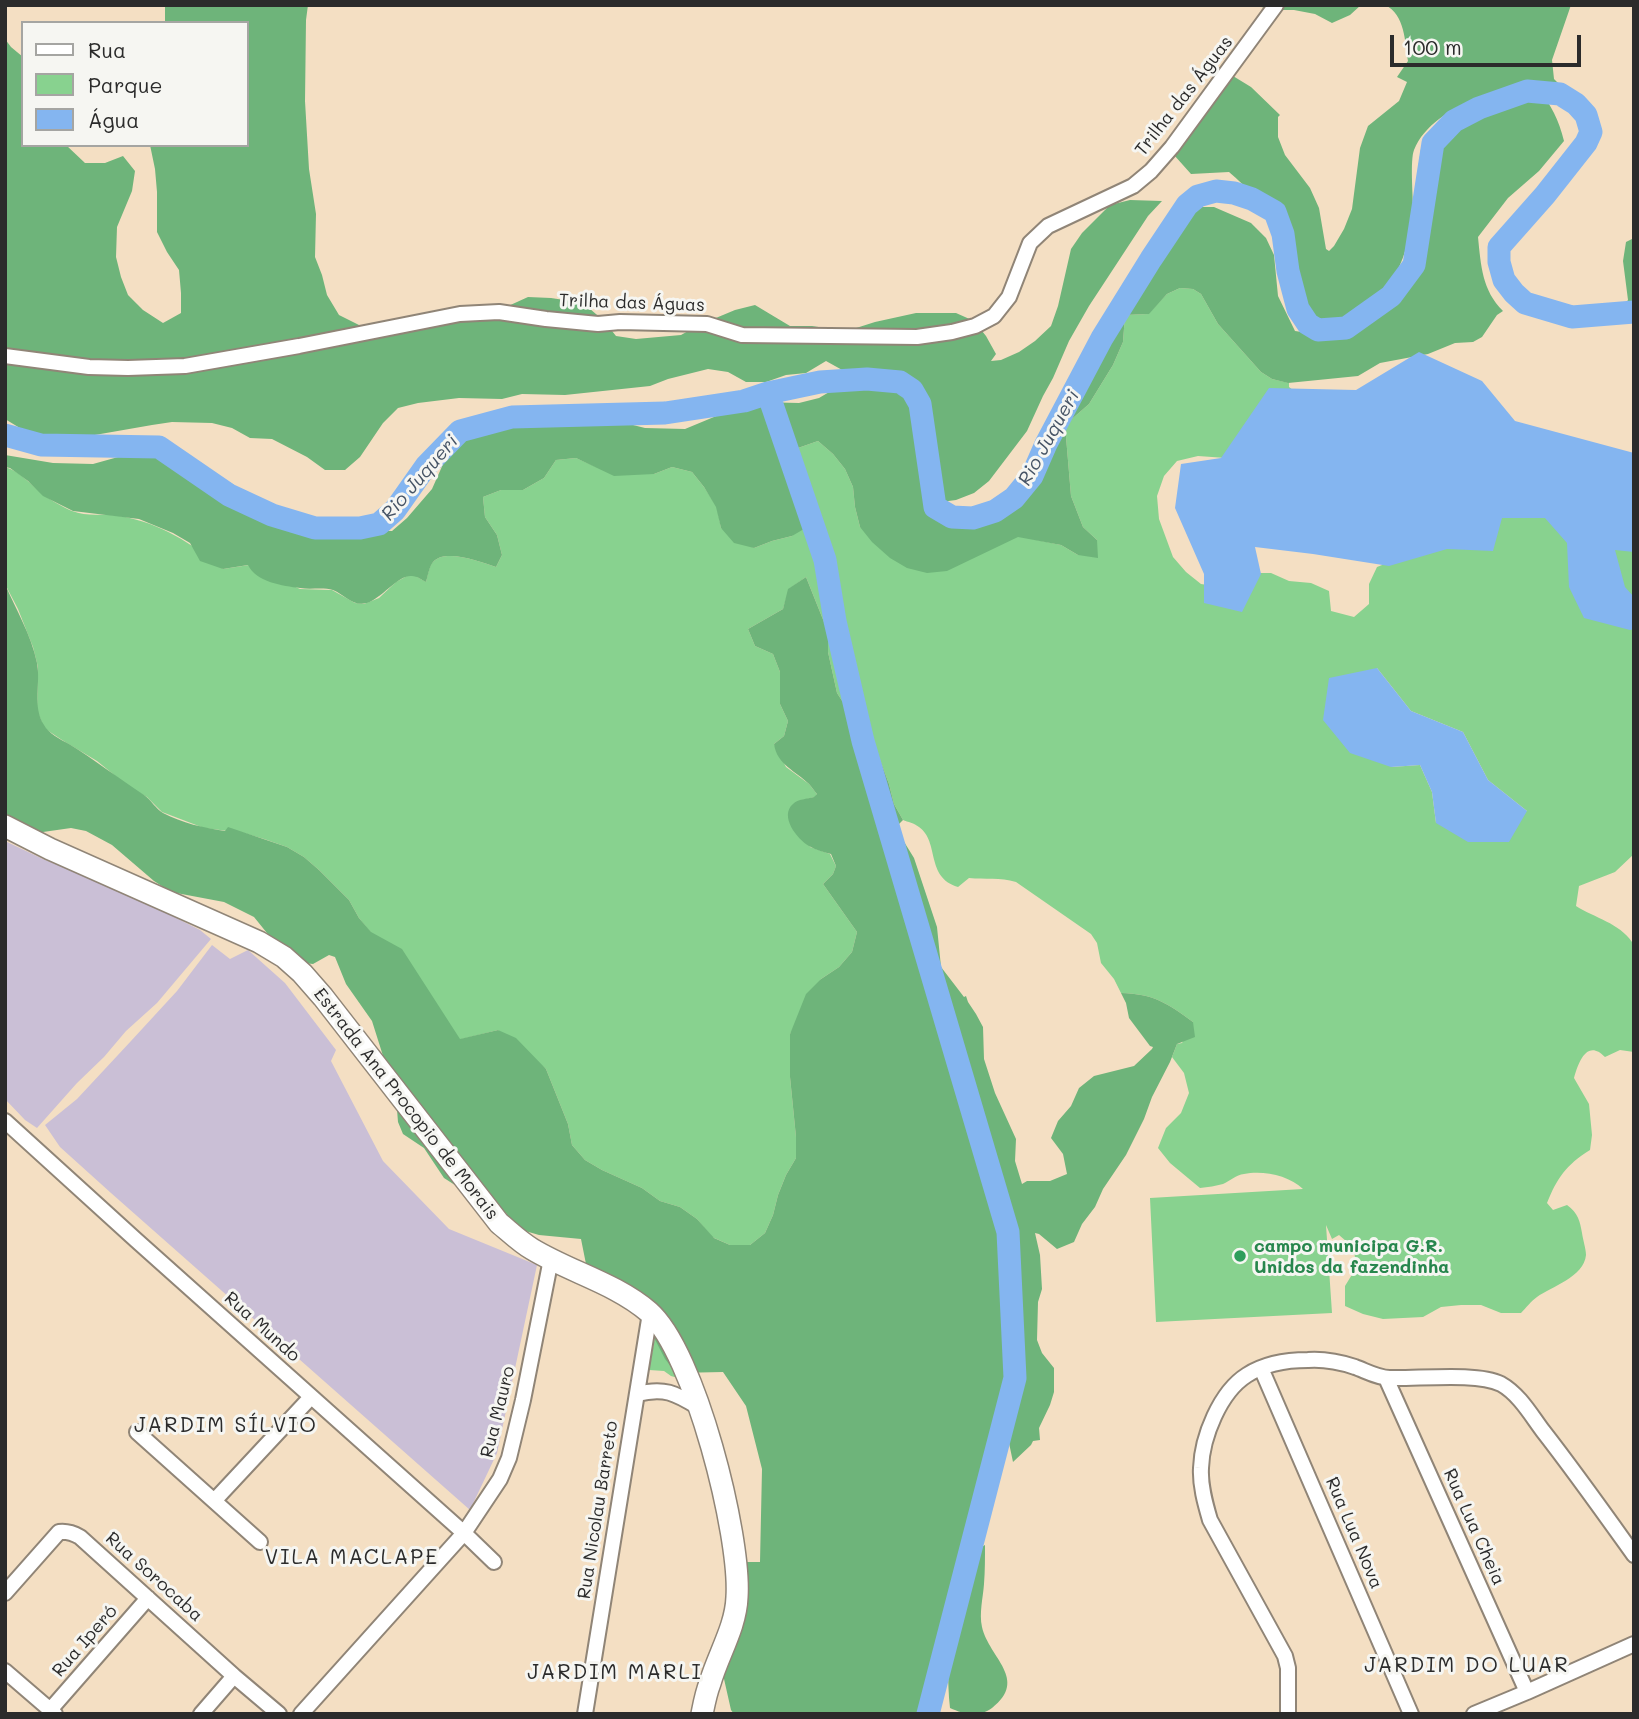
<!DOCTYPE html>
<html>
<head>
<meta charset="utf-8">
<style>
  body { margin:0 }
  #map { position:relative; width:1639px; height:1719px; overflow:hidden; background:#f4dfc3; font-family:Mali,sans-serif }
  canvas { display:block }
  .frame { position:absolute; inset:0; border:7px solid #2b2b2b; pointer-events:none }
  .legend { position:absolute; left:21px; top:21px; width:228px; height:126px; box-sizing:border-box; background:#f6f6f2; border:2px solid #a5a5a2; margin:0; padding:9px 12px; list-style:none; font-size:21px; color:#2b2b2b }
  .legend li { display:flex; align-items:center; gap:14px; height:35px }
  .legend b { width:35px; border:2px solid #a5a5a2 }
  .scale { position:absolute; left:1390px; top:35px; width:191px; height:32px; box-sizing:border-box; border:4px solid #2b2b2b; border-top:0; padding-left:9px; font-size:21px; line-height:24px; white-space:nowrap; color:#2b2b2b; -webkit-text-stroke:5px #f6f6f2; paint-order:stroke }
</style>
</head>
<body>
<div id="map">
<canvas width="1639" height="1719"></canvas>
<div class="frame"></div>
<ul class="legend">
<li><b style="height:9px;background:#fff"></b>Rua</li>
<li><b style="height:19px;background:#88d28f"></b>Parque</li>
<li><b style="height:19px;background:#84b5f0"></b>Água</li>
</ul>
<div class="scale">100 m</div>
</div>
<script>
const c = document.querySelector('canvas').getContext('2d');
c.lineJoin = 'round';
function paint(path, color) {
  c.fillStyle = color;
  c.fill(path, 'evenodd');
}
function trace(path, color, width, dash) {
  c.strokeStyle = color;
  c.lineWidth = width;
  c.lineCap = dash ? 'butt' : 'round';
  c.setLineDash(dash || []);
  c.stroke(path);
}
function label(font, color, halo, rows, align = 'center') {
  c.font = font + ' Mali,sans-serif';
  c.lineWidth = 6;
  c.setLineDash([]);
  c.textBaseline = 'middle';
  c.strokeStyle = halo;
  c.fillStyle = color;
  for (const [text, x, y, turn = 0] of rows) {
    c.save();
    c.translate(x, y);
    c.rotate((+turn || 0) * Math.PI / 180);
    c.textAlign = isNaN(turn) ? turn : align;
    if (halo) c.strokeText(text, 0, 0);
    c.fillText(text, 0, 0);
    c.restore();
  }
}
paint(new Path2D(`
  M5,841L43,859L103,883L147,903L200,930L211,939L157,1003L126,1031L104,1057L77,1083L37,1128L25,1120L5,1099Z
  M212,945L230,959L248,950L285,983L336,1050L331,1061L383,1161L449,1229L537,1265L497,1453L470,1510L111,1193L60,1147L45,1125L77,1099L131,1041L177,991Z`), '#cabfd6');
paint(new Path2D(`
  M1180,288L1193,289L1201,294L1218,324L1261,372L1272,379L1289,383V387L1306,400L1240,459L1198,456L1177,461L1164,476L1157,496L1159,519L1173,557L1186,572L1201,584L1221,587L1249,573H1271L1289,581L1311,583L1329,591L1331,611L1354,617L1369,604V584L1377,567L1415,552L1486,493L1634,534V854L1615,872L1579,886L1576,906C1595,918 1619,923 1632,942L1634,958V1052L1620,1050L1605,1057C1587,1038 1578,1063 1574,1078L1589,1104L1592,1135L1590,1150C1566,1165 1557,1178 1547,1203L1553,1210L1567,1205C1578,1213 1580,1221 1582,1233C1583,1240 1586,1249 1586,1255C1584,1277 1551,1287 1537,1297C1531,1301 1526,1308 1521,1313H1501L1481,1305H1461L1441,1307L1423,1317L1383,1319L1363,1314L1345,1306V1286L1356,1268L1354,1248L1339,1235L1332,1239L1326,1225L1332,1313L1156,1322L1150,1198L1303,1189C1289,1175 1262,1170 1244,1174C1236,1175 1230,1181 1223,1184C1216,1186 1208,1187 1200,1188L1170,1163L1158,1148L1166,1128L1181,1113L1189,1093L1184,1073L1172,1057L1177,1044L1182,1043L1193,1022C1167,1003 1154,994 1121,993L1114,979L1101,963L1097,943L1091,934L1016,882C1000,877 985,880 969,878L958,887C925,877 940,842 919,827C914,823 908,822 903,820L894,804L889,784L875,746L850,713L837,693L828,652V632L806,577L789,589L783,609L748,629L755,646L773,654L780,672V704L788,721L784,736L774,744L786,767L809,784L817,794L815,797L799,801L810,847L830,854L836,866L833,874L823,884L857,932L852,952L839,967L821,979L790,1034V1077L796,1137V1158L786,1175L778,1195L773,1215L765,1233L750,1245H730L712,1237L697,1219L680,1207L660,1201L642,1188L602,1170L585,1160L572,1145L568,1124L546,1069L498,1030L458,1040L359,918L349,900L319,870L304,857L287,847L264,839L244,833L204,828L162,812L147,797L129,787L97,761L62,740L44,728L37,710L38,667L33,647L18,609L5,584V467C20,471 32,486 44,495C52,501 63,507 72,511C87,517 104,513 120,516C163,524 189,542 223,569L249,565L300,589L332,590L355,603L364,604L379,598L396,582L407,576L414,575L426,582C428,575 429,565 434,561C447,549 481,562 496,567L502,555L497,535L485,517L483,497L501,490H523L544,478L556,460L576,458L594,466L634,474H654L672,467L692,472L704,487L717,507L721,528L754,548L772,541L792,536L817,506L798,468V448L818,441L833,454L845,469L853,487L855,507L860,527L965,561L1018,536L1061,545L1078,555L1097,540L1083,527L1071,496L1065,425L1089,404L1113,365L1123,342L1125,315L1148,314L1167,294ZM1377,668L1411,711L1463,732L1488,780L1527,811L1436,823L1432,792L1420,765L1391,767Z
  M655,1337L678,1378L671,1376L664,1371L649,1370Z`), '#88d28f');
paint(new Path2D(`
  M165,5H308L306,20L305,101L309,169L316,214L315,257L322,275L327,295L339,315L359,325L382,326L506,307L528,297L551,298L571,301L589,308L604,321L616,336L636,339L681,335L699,325L735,310L755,305L790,326H812L832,329H853L875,322L916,313H956L974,321L986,336L996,354L991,361L1001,360L1019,352L1035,341L1051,326L1058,306L1071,249L1082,233L1110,205L1130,200L1162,201L1148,216L1089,306L1069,341L1053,378L1043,396L1027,431L989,481L974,493L956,500L933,503L941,521L958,528H978L996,519L1009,504L1037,466L1042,446L1052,429L1066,386L1086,349L1163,249L1173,232V211L1194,207H1214L1251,223L1266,238L1274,255L1278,296L1295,331L1315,334H1335L1353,327L1389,305L1409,268L1425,230L1427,210L1418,169L1421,149L1434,134L1451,124L1474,122L1479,103L1477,99L1474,100C1451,109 1424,125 1414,150C1410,160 1413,195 1413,209C1412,235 1403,263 1390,285C1382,299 1354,318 1339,324C1333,326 1325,326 1318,327C1313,321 1308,316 1305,309C1295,291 1295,270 1288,251C1282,236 1275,231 1268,218C1255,197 1248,188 1229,172L1191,174L1174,155L1215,87L1233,76L1251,87L1280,115L1278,117V137L1285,155L1310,188L1319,208L1326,249L1329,251L1334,246L1344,229L1352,209L1360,148L1368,126L1399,101L1407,82L1397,77L1408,61C1405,42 1405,14 1385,5H1571L1552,60L1554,79L1558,83L1538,88C1551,105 1559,120 1564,141L1539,171L1508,198L1478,237C1481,266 1482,290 1503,311L1497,315L1482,337L1473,342L1455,343L1428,354L1380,363L1358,376L1288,383L1272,379L1261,372L1218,324L1201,294L1193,289L1180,288L1167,294L1149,314L1125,315L1123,342L1113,365L1089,404L1065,425L1071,496L1083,527L1097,540L1098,558L1078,555L1061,545L1018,537L947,571L927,573L907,568L890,558L872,542L860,527L855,507L853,487L845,469L833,454L818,441L798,448V468L817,506L809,526L792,536L772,541L754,548L734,543L721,528L716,507L704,487L692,472L672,467L654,474L614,476L576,458L556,460L544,478L523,490H501L483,497L485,517L497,535L502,555L496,567C481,562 447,549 434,561C429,566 428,576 426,582C422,580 417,576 412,576C399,574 382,598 367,603C353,607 345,595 333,590C323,587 310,590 300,588C283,586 256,582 248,565L223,569L200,561L190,543L173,533L139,519L73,511L43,496L28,481L10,468L5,467V455L53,463L93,464L154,447L174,452L214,476L231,483L266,507L286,514L346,530L392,531L407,518L432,489L448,453L463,439L481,431L501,427L542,422L625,423L645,428L685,429L738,407L758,402L799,403L819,398L836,388L844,371L826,361L806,373L786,375L766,382H746L728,372L708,369L668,379L650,386L565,395L522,394L502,399L459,398L418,403L398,408L383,423L360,457L345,470H325L307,457L272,439L250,438L232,428L212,423L172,422L152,425L89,436L71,444L51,443L33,436L5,419V39L11,47L23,57V145H66L85,163H105L123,156L135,171L132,191L117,227L116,257L121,277L128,295L143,310L163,323L181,313V293L179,270L167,252L157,232V192L155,169L150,145H247V23H165Z
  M1252,5H1361L1350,15L1332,23L1315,14L1294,10H1275Z
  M1634,238V305L1621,309L1628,300L1623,261L1626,242Z
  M806,577L828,632V652L837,693L850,713L875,746L889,784L894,804L903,820L898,825V832L914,858L937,927L941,967L964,997L966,996L968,1002L976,1014L983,1027L984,1059L995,1093L1016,1139L1015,1161L1022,1184L1027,1181H1050L1067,1174L1063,1154L1051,1138L1058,1121L1071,1106L1079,1088L1094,1076L1134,1066L1152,1049L1153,1047L1150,1046L1129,1018L1126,1003L1121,993C1154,994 1167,1003 1193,1022L1195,1037L1177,1044L1170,1062L1152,1097L1144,1119L1126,1155L1103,1189L1095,1207L1082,1224L1074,1242L1057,1249L1039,1234L1035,1233L1040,1255L1042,1289L1038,1302L1037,1340L1042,1353L1054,1368V1392L1050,1405L1039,1428L1040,1440L1033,1441L1031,1445L1013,1462L1009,1443L989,1445L960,1550L967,1555L985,1545C985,1558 985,1571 984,1584C983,1598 979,1613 982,1627C989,1658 1029,1679 992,1708C979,1718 963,1714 950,1708C947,1681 949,1655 946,1628L941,1625L918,1714H734L731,1710L722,1670L740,1562H760L762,1469L746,1406L723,1372L676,1373L665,1359L638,1307L592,1274L586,1264L581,1239L539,1235L515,1228L506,1213L486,1205L444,1178L424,1148L403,1134L398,1122L396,1097L372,1021L346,984L335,957L329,955L313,964L304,963L271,938L254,917L224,902L171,892L154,881L112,845L86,831L71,828L36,833L5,823V584C16,610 31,634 37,663C41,684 32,706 44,725C48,733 61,740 69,744C95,760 118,778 144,795C151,800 156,809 163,813C182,823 204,828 225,831L228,827L287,847L304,857L319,870L349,900L359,918L371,932L402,949L460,1039L498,1030L516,1038L546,1069L568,1124L572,1145L585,1160L602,1170L642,1188L660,1201L680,1207L697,1219L714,1238L730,1245H750L765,1233L773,1215L778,1195L786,1175L796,1158V1137L790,1077V1034L806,994L821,979L839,967L852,952L857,932L823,884L833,874L836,866L831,854C823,852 816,850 809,846C797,839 779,816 793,804C798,799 807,799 814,797L817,794C814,791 812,787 809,784C796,771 777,765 774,744L784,736L788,721L780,704V672L773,654L755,646L748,629L783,609L788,589Z`), '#6eb47a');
paint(new Path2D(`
  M1419,352L1482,381L1515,421L1634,453V552L1615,550L1625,587L1634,597V629L1630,630L1584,618L1569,587L1567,543L1545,518H1502L1493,551L1447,549L1389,566L1313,554L1255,547L1261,574L1242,612L1204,603V574L1175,508L1181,464L1221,458L1269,388L1356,390Z
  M1377,668L1411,711L1463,732L1488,780L1527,811L1509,842H1468L1436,823L1432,792L1420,765L1391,767L1350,753L1323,720L1329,678Z`), '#84b5f0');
trace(new Path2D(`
  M768,393L825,560L835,621L863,741L1008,1232L1015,1378L928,1714
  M5,435L41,445L159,447L229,495L272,515L315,528H360L379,524L395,510L426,466L460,431L512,417L665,413L744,401L768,393L820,382L867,379L900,382L912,390L920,404L935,507L952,517L973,518L995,511L1014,498L1032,476L1046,444L1102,338L1151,259L1187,205L1198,196L1216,191L1234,193L1252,199L1275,212L1283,234L1288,271L1298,309L1308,324L1318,330L1346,328L1391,296L1414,265L1433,143L1454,121L1479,108L1527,91L1560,94L1576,104L1586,115L1591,132L1586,143L1545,195L1499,247V262L1504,280L1514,293L1525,303L1572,317L1634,312`), '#84b5f0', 23);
const street = new Path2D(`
  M5,356L89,367L128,368L185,366L299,346L460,314L499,312L546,319L598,324L620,322L707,324L742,335L917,337L952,332L975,326L994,316L1009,297L1030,243L1048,226L1133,186L1151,171L1172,147L1276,5
  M5,1121L136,1240L464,1533L494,1562
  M1261,1368L1411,1714
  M1386,1378L1527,1692
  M637,1394C664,1387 675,1393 698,1407
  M137,1432L260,1542
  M214,1501L311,1397
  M5,1593L59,1532C67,1531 73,1533 80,1537L234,1676L279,1714
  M5,1671L55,1714
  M50,1710L148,1598
  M201,1714L234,1676
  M301,1714L464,1533L500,1479L509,1458L523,1400L551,1259
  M585,1714L650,1313
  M1288,1714V1668L1285,1656L1210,1520C1205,1503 1200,1485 1201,1468C1202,1437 1220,1392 1247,1375C1264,1364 1288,1360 1308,1360C1323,1359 1340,1362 1355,1367C1366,1371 1378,1378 1390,1378C1418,1379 1477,1372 1501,1384C1519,1394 1531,1415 1543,1431C1575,1472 1604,1513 1634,1555
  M1474,1714L1527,1692L1634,1644`);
const secondary = new Path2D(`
  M5,826L50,849L259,942L284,957L302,973L323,997L499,1223C510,1232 520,1242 532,1249C570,1272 615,1283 649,1312C695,1352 741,1536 737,1597C736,1627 718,1655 710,1683C706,1693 704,1704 702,1714`);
trace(street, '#908577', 18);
trace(secondary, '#908577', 24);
trace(street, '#fff', 14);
trace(secondary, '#fff', 21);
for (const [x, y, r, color] of [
  [1240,1256,7,"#2e9e5b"]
]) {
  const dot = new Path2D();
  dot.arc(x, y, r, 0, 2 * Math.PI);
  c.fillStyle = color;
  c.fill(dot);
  trace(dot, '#f6f6f2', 2.5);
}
label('18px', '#2b2b2b', '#f6f6f2', [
  ["Trilha das Águas",1184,96,-52],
  ["Trilha das Águas",632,303,2],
  ["Estrada Ana Procopio de Morais",406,1104,52],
  ["Rua Mundo",262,1327,42],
  ["Rua Mauro",498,1412,-76],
  ["Rua Nicolau Barreto",598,1510,-81],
  ["Rua Lua Cheia",1474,1527,66],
  ["Rua Lua Nova",1354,1533,67],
  ["Rua Sorocaba",154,1577,42],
  ["Rua Iperó",85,1641,-49]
]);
label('bold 18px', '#27864d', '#f6f6f2', [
  ["campo municipa G.R.",1254,1246],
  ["Unidos da fazendinha",1254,1267]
], 'left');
label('italic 19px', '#465466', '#f6f6f2', [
  ["Rio Juqueri",1049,438,-61],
  ["Rio Juqueri",420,478,-49]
]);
c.letterSpacing = '2px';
label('21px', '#2b2b2b', '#f6f6f2', [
  ["JARDIM SÍLVIO",226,1426],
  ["VILA MACLAPE",352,1558],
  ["JARDIM DO LUAR",1467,1666],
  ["JARDIM MARLI",615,1673]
]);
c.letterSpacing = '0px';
</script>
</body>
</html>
